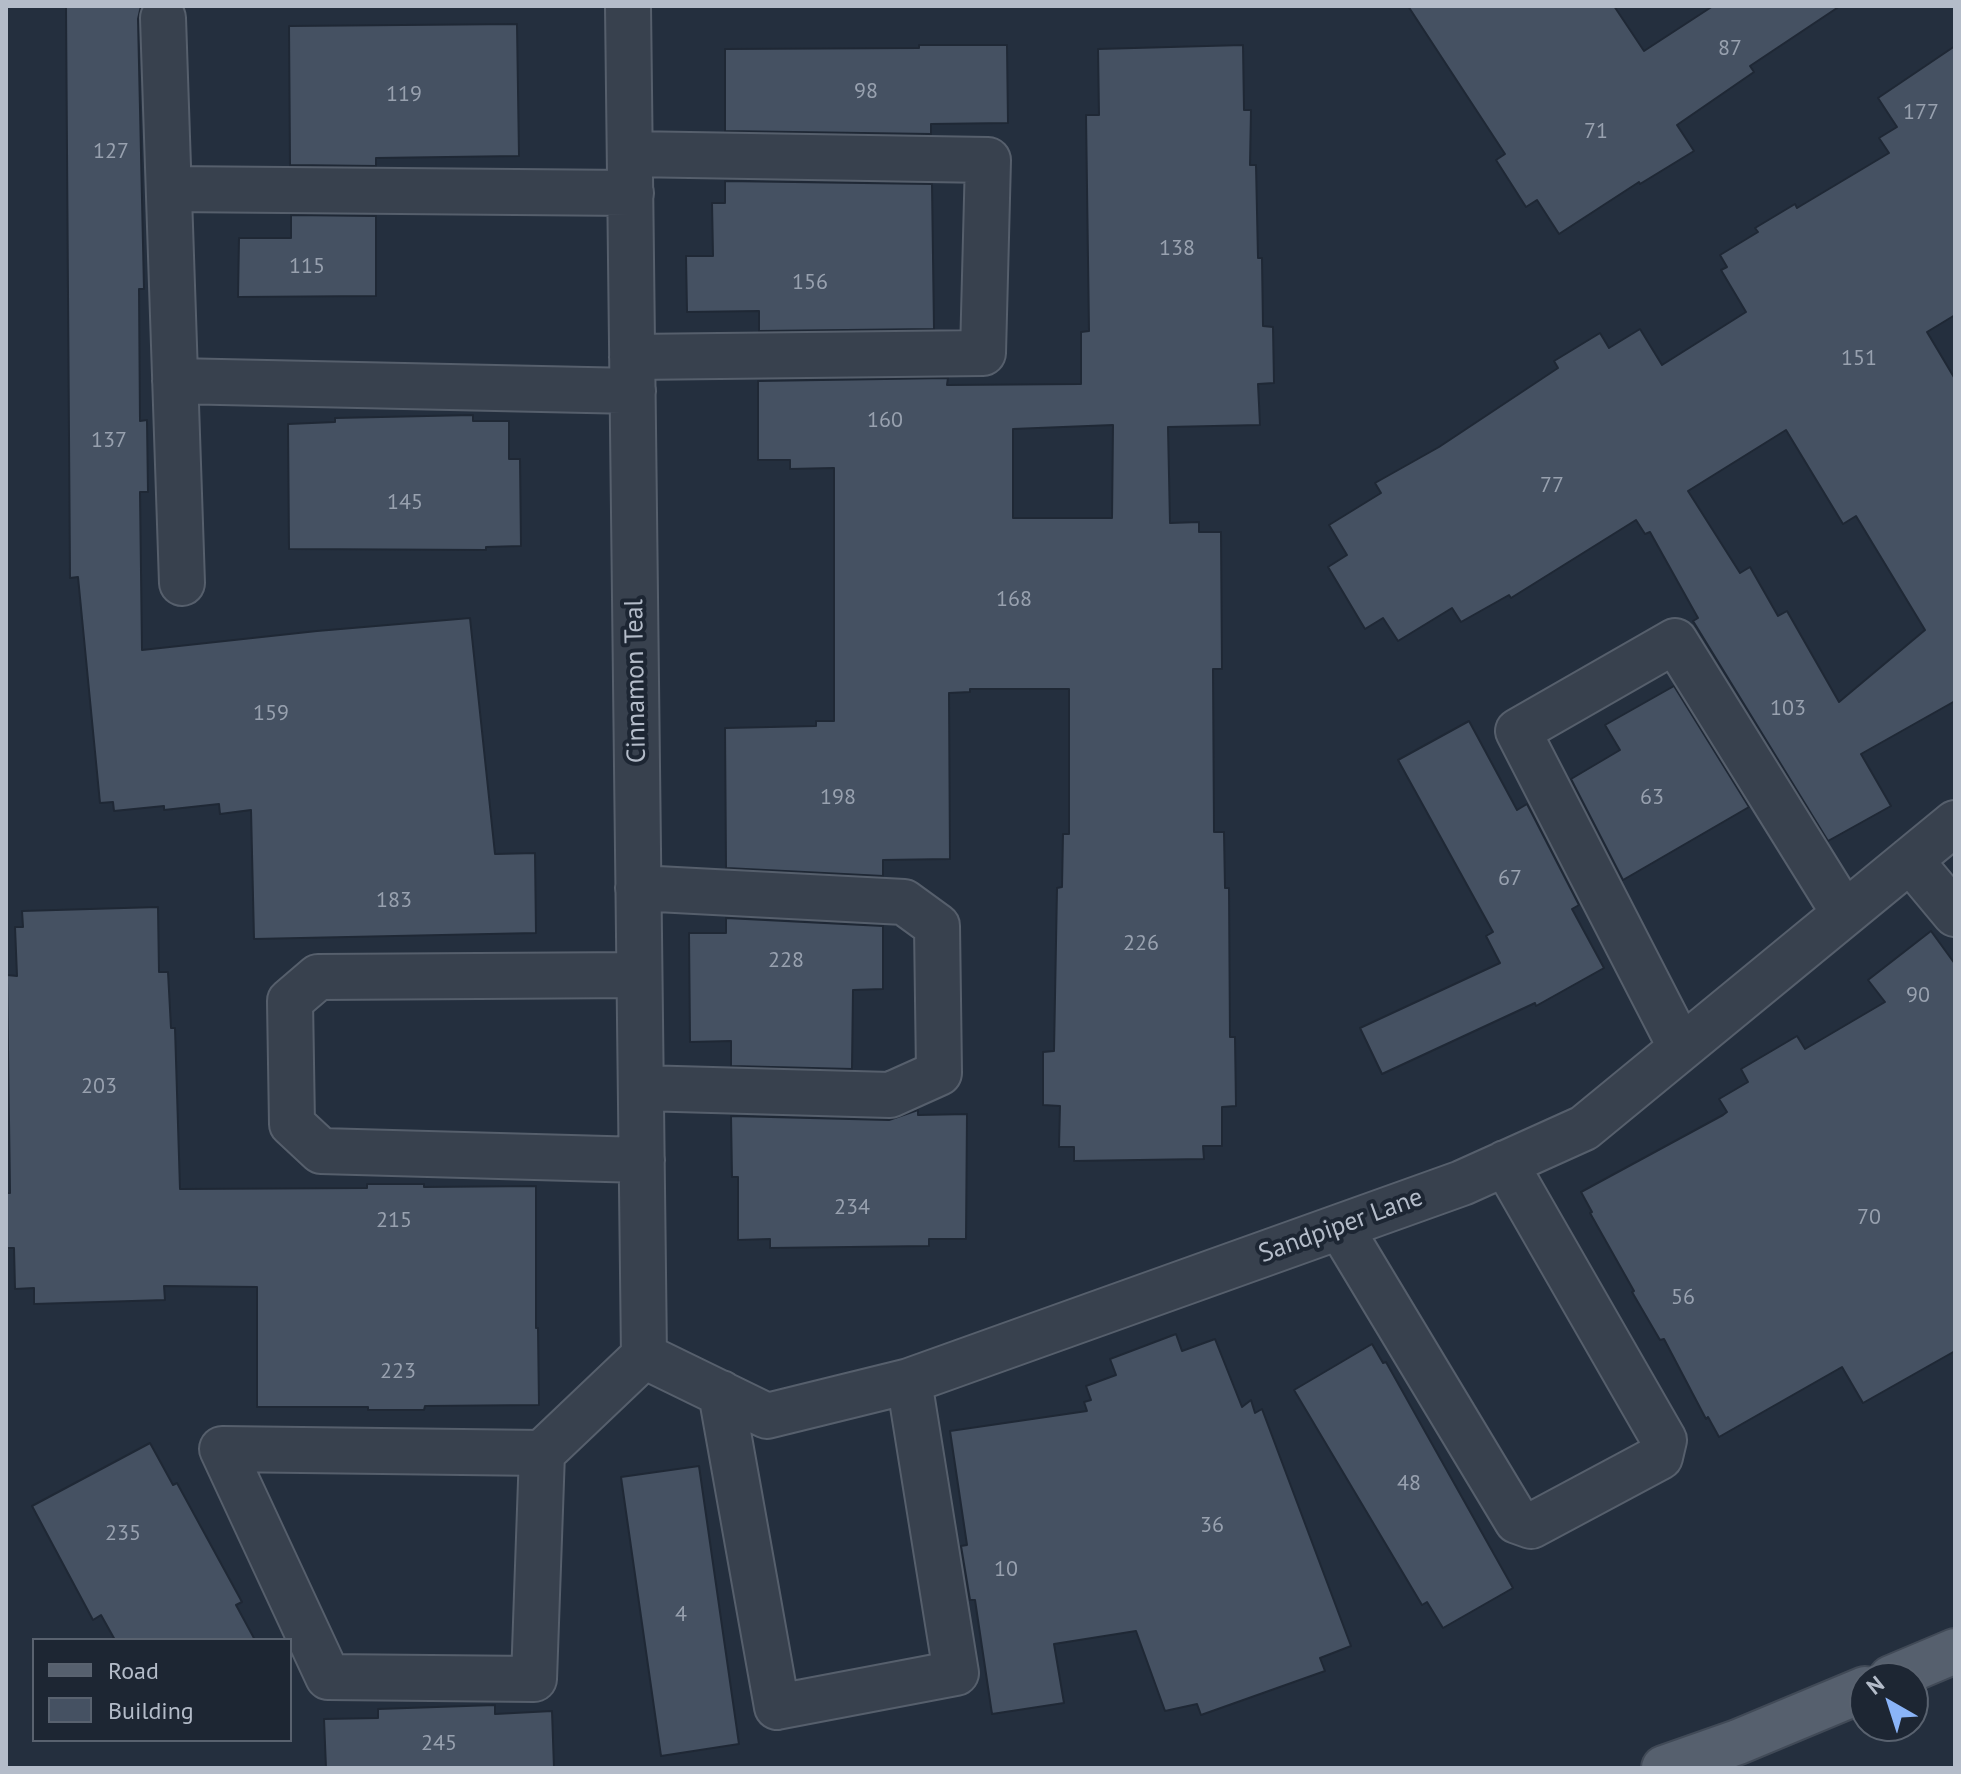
<!DOCTYPE html>
<html>
<head>
<meta charset="utf-8">
<style>
  body { margin:0 }
  #map { position:relative; width:1961px; height:1774px; overflow:hidden; background:#242f3e; font-family:"PT Sans",sans-serif }
  canvas { display:block }
  .frame { position:absolute; inset:0; border:8px solid #b4bcc9; pointer-events:none }
  .legend { position:absolute; left:32px; top:1638px; width:260px; height:104px; box-sizing:border-box; background:#1d2633; border:2px solid #59626f; margin:0; padding:10px 14px; list-style:none; font-size:24px; color:#b4bcc9 }
  .legend li { display:flex; align-items:center; gap:16px; height:40px }
  .legend b { width:40px; border:2px solid #59626f }
  .north { position:absolute; left:1849px; top:1662px; width:80px; height:80px; box-sizing:border-box; background:#1d2633; border:2px solid #59626f; border-radius:50%; rotate:321deg; font-size:22px; font-weight:700; line-height:32px; text-align:center; color:#b4bcc9 }
  .north::after { content:''; display:block; margin:auto; width:28px; height:36px; background:#8ab4f8; clip-path:polygon(50% 0,100% 100%,50% 72%,0 100%) }
</style>
</head>
<body>
<div id="map">
<canvas width="1961" height="1774"></canvas>
<div class="frame"></div>
<ul class="legend">
<li><b style="height:10px;background:#56606e"></b>Road</li>
<li><b style="height:22px;background:#455162"></b>Building</li>
</ul>
<div class="north">N</div>
</div>
<script>
const c = document.querySelector('canvas').getContext('2d');
c.lineJoin = 'round';
function paint(path, color) {
  c.fillStyle = color;
  c.fill(path, 'evenodd');
}
function trace(path, color, width, dash) {
  c.strokeStyle = color;
  c.lineWidth = width;
  c.lineCap = dash ? 'butt' : 'round';
  c.setLineDash(dash || []);
  c.stroke(path);
}
function label(font, color, halo, rows, align = 'center') {
  c.font = font + ' "PT Sans",sans-serif';
  c.lineWidth = 8;
  c.setLineDash([]);
  c.textBaseline = 'middle';
  c.strokeStyle = halo;
  c.fillStyle = color;
  for (const [text, x, y, turn = 0] of rows) {
    c.save();
    c.translate(x, y);
    c.rotate((+turn || 0) * Math.PI / 180);
    c.textAlign = isNaN(turn) ? turn : align;
    if (halo) c.strokeText(text, 0, 0);
    c.fillText(text, 0, 0);
    c.restore();
  }
}
const building = new Path2D(`
  M77,6H141L138,19L144,289H139L140,421L147,420L148,492H140L142,650L317,631L470,618L495,854L535,853L536,933L254,939L251,810L220,814L219,804L164,810V806L114,811L113,802L100,803L78,577L70,578L66,7Z
  M1408,6H1614L1644,51L1713,6H1840L1750,66L1754,72L1677,125L1694,151L1640,184L1639,182L1559,234L1537,200L1526,207L1496,160L1505,154Z
  M517,24L519,156L376,158V166L290,165L289,26Z
  M919,45H1007L1008,123L931,124V134L725,131V49L919,48Z
  M1243,45L1244,110H1251L1250,165H1256L1258,258H1262L1263,326L1273,327L1274,383L1258,384L1260,425L1168,427L1170,523L1199,522V532H1221L1222,669H1213L1214,832H1224L1225,888H1229L1230,1037H1235L1236,1106L1222,1107V1146H1203L1204,1159L1074,1161V1147H1059L1060,1106L1043,1105V1052L1054,1051L1057,888L1062,887L1063,834H1069V689H970V692L949,693L950,859L883,860V876L726,868L725,728L816,726V721H834V468L790,469V460H758V381L948,378L947,385L1081,384V332L1089,331L1086,115H1099L1098,49ZM1113,425L1112,518H1013V429Z
  M1955,46V315L1927,332L1955,379V701L1861,754L1891,806L1828,841L1693,621L1698,618L1650,532L1645,534L1636,520L1511,598L1509,595L1461,622L1452,608L1398,641L1383,618L1365,629L1328,567L1347,555L1329,525L1381,493L1375,483L1439,447L1558,368L1554,361L1600,333L1609,348L1640,329L1662,365L1746,312L1721,270L1727,267L1720,255L1758,232L1755,228L1795,204L1797,208L1889,153L1879,138L1897,127L1878,98ZM1786,430L1843,524L1856,516L1925,630L1839,702L1787,611L1778,616L1750,567L1740,573L1688,491Z
  M725,181L932,184L934,329L759,331V311L687,312L686,256H713L712,203H725Z
  M291,215L376,216V296L238,297L239,238H291Z
  M473,415V421H509V459H520L521,546L486,547V550L289,549L288,424L335,422V418Z
  M1674,686L1749,807L1623,880L1571,779L1620,750L1605,725Z
  M1469,721L1517,810L1527,804L1579,905L1572,909L1604,968L1536,1006L1535,1003L1382,1074L1360,1028L1500,963L1486,936L1493,932L1398,760Z
  M158,907L159,972H168L171,1028H175L180,1189L367,1188V1184H424V1187L536,1186V1328H538L539,1405L425,1406L424,1410H368V1407H257V1287L164,1286L165,1300L34,1304V1288L15,1289L14,1248H6V1193H10L7,975L17,976L15,927H23L22,911Z
  M726,918L883,926V989L853,990L852,1069L731,1066V1041L690,1042L689,933H726Z
  M1931,931L1955,964V1351L1863,1403L1842,1367L1719,1437L1708,1417L1706,1419L1664,1339L1660,1340L1632,1292L1634,1291L1590,1213L1592,1212L1581,1192L1723,1115L1727,1112L1719,1099L1748,1082L1741,1069L1797,1036L1805,1049L1885,1002L1868,980Z
  M918,1110V1115L967,1114L966,1239H929V1246L770,1248V1239L738,1240V1177H732L731,1116L889,1120Z
  M1176,1334L1182,1351L1215,1339L1242,1407L1251,1400L1255,1413L1262,1409L1351,1646L1320,1658L1325,1671L1201,1715L1197,1704L1165,1711L1136,1631L1054,1644L1064,1703L992,1714L975,1600H970L961,1546L967,1545L950,1431L1087,1411L1084,1402L1091,1400L1086,1386L1116,1375L1110,1359Z
  M1372,1344L1383,1363L1386,1362L1513,1588L1443,1628L1427,1602L1422,1605L1294,1390Z
  M150,1443L173,1485L177,1483L242,1602L236,1605L255,1640H115L101,1615L93,1620L32,1506Z
  M699,1466L739,1744L661,1756L621,1477Z
  M495,1705V1714L552,1711L554,1768H326L324,1719L378,1718V1709Z`);
paint(building, '#455162');
trace(building, '#1f2835', 2);
const minor = new Path2D(`
  M628,6L644,1356
  M163,18L182,583
  M630,154L988,160L983,353L632,357
  M169,189L631,193
  M175,381L633,391
  M1910,860L1955,914
  M638,888L904,902L937,926L939,1073L890,1095L641,1088
  M639,975L318,977L290,1001L292,1124L321,1151L642,1160
  M1681,1048L1518,731L1675,641L1844,913
  M1340,1227L1517,1521L1531,1526L1660,1457L1664,1440L1505,1163
  M644,1356L767,1416L909,1381L1462,1183L1584,1128L1955,823
  M721,1393L777,1707L956,1673L909,1381
  M542,1453L222,1449L328,1677L534,1679L542,1453L644,1356`);
const major = new Path2D(`
  M1891,1678L1955,1651
  M1664,1768L1738,1742L1865,1689`);
trace(minor, '#565f6c', 48);
trace(major, '#414a57', 48);
trace(minor, '#38414e', 44);
trace(major, '#56606e', 44);
label('22px', '#98a1af', null, [
  ["87",1730,49],
  ["98",866,92],
  ["119",404,95],
  ["177",1921,113],
  ["71",1596,132],
  ["127",111,152],
  ["138",1177,249],
  ["115",307,267],
  ["156",810,283],
  ["151",1859,359],
  ["160",885,421],
  ["137",109,441],
  ["77",1552,486],
  ["145",405,503],
  ["168",1014,600],
  ["103",1788,709],
  ["159",271,714],
  ["198",838,798],
  ["63",1652,798],
  ["67",1510,879],
  ["183",394,901],
  ["226",1141,944],
  ["228",786,961],
  ["90",1918,996],
  ["203",99,1087],
  ["234",852,1208],
  ["70",1869,1218],
  ["215",394,1221],
  ["56",1683,1298],
  ["223",398,1372],
  ["48",1409,1484],
  ["36",1212,1526],
  ["235",123,1534],
  ["10",1006,1570],
  ["4",681,1615],
  ["245",439,1744]
]);
label('26px', '#b4bcc9', '#1d2633', [
  ["Cinnamon Teal",636,681,-91],
  ["Sandpiper Lane",1341,1226,-20]
]);
</script>
</body>
</html>
